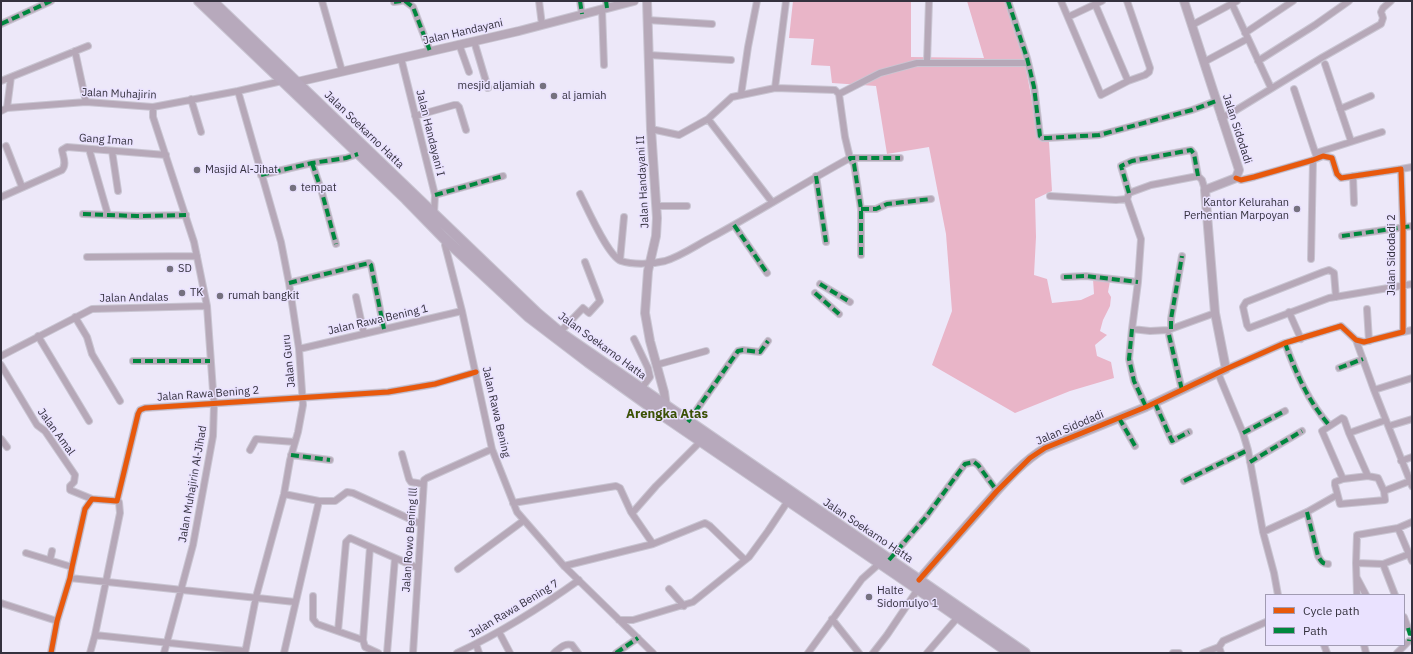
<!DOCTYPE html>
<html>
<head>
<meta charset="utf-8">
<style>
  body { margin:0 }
  #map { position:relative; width:1413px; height:654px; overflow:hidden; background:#ede8f9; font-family:"IBM Plex Sans",sans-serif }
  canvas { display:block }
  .frame { position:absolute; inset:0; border:2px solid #34313e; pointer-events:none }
  .legend { position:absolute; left:1265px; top:594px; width:140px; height:52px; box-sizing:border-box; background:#eae2ff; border:1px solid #a19bb2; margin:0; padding:5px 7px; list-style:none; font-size:12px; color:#34313e }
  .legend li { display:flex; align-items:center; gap:8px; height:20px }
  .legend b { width:20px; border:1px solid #a19bb2 }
</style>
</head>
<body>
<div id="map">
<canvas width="1413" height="654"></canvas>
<div class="frame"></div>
<ul class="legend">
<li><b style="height:5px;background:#e8590c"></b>Cycle path</li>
<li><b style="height:5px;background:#00873e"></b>Path</li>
</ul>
</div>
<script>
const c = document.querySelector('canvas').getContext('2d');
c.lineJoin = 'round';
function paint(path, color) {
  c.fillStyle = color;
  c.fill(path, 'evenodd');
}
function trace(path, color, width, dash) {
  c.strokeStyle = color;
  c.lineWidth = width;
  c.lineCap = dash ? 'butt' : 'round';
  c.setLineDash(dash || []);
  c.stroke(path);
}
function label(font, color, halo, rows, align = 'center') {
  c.font = font + ' "IBM Plex Sans",sans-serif';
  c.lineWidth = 3;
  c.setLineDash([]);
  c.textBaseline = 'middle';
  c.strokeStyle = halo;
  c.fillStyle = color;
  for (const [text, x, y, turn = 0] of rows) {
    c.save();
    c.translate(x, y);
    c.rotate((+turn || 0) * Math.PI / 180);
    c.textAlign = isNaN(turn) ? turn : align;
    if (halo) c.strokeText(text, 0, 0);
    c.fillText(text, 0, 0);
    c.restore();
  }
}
paint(new Path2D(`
  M793,1H911V57L984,58L967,1H1007L1024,58L1039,139L1043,141L1049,142L1052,191L1035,199L1036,237L1034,275L1047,279L1052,303L1081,300L1094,294L1093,279L1110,281L1108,292L1111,297L1110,306L1103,320L1100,331L1107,335L1095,345L1097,356L1111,362L1114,378L1070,391L1015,413L932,365L952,311L946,234L929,147L887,154L876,86L832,83L830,66L811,65L814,39L789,38Z`), '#e9b5c8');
const minor = new Path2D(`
  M322,1L342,71
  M405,1L413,7L430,51
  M539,1L542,25
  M580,1L582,14
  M606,1L607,8
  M1008,1L1027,58L1034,87L1040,136L1043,138H1048L1099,135L1192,110L1216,101
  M1061,1L1101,95L1128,81L1145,75L1149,72L1150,68L1127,1
  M394,2L401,1
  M1095,4L1128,81
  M1232,4L1271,88
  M602,9L604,65
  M1068,17L1102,1
  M647,20L712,24
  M1,24L51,1
  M1192,25L1237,1
  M1245,33L1293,1
  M474,41L488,88
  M459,44L469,72
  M75,51L86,102
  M649,55L731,60
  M401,58L435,195L434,214
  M1258,61L1315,25L1349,1
  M927,62L929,1
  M1204,62L1247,39
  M1325,64L1351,141
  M1,81L88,46
  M775,88L786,1
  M1294,89L1317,158
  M238,91L281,242L289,283L299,349L303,405L298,432L290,460L284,494L256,597L245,653
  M839,94L880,73L917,63H1028
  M741,95L748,47L757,1
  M191,99L201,132
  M153,107V117L194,242L207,306L214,405L213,436L193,545L164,653
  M7,108L11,77
  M1340,109L1371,96
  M1,111L7,108L86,102L153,107L238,91L282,81
  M415,116L454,105H457L459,107L466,130
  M1221,118L1233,112L1323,57L1381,24L1383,18L1381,12L1383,8L1391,1
  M708,119L772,202
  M6,146L22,187
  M89,149L108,215
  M112,151L118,191
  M1316,153L1382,132
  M312,163L321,189L336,244
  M1401,169L1412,167
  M261,175L312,163L346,158L358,154
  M816,176L826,242
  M1353,176L1354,203
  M1129,193L1121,166L1132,161L1191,150L1194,154L1198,176
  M580,194C587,208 608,256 621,261C633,265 653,264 665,261C682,256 698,244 714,236C760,211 804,183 850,158L845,137L839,94L835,90L775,88L732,97L708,119L679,135L651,129
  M435,195L503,176
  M1050,196L1116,200L1127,199L1129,193L1151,185L1198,176L1202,180L1205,190
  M1,197L62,170C67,164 63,157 62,150L67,147L166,155
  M1127,199L1141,239L1138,282L1132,329L1129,359L1134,381L1146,407
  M656,206H687
  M861,209H876L887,204L931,199
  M83,214L137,216L186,215
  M734,225L767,273
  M1342,236L1412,226
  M447,239L445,245L462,311L492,449L517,512L564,566L653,653
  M861,255V209L854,164L850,158H900
  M87,257L197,256
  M1311,259L1313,160
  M620,260L624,217
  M1064,277L1086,276L1138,282
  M289,283L369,263L371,265L384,329
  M820,284L850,302
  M815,293L839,314
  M356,297L364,334
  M1336,297L1334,273L1329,270L1323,272L1246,302L1243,307L1247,325L1249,328L1329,298L1412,284
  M1367,309L1369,341
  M1289,312L1301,339
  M75,317L87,337L92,354L120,401
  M1132,329L1150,331L1168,330L1215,313
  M1171,329V319L1182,256
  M560,332L583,308L589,313L600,301L585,262
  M1403,332L1412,330
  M1169,335L1182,390
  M38,336L89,421
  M634,339L648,368L650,377L641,389
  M1356,340L1374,390L1412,486
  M1285,343C1296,373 1308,401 1329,425
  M299,349L462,311
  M1,356L92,309L207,306
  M133,361H210
  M1,365L37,425L45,431L75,475L74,482L70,486V490L92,499
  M656,365L706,351
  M1339,368L1363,359
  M1226,369L1285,343L1338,327L1341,326L1356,340L1364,342L1403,332V227L1401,169L1341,178L1337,174L1332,158L1323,156L1313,160L1254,177L1241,180L1236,178
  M1218,373L1243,433L1248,450L1263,532L1274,573L1278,595
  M1374,390L1412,378
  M1155,403L1172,441L1189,432
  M1119,418L1135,446
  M1386,420L1349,433L1368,476L1343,479L1335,482V485L1340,504L1385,500L1384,491L1410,481
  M688,422L738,351L743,350L760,352L768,341
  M1389,426L1412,419
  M1243,433L1285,411
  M1,439L7,447
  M250,450L256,439L295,442
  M402,454L409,479L411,482L423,484
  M291,455L330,460
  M1401,461L1412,457
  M1250,462L1302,431
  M1368,476L1378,478L1384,491
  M1343,479L1322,431L1342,418L1344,419L1349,433
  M1184,481L1248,450
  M284,494L319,501H335L347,492L353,493L421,524
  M117,501L119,502L120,513L95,635L245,651
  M513,503L616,486L620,488L631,512L634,511L656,486L701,441
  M631,512L653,544
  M1307,512L1318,556C1321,561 1322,564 1328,564
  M1398,528L1412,561
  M1263,532L1307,512L1337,495
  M26,553L72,567
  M50,560L52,551
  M889,560L926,517L965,464L974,462L978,465L997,491
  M1356,563L1383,564L1412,553
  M1383,564L1395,595
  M564,566L653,544L705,523L710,526L745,560
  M458,569L523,521
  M70,578L295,602
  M1357,578L1366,595
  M669,589L684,606
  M1357,595L1356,563L1357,535L1398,528L1412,522
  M313,596V619L317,624L363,640L365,647L378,653
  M1,603L57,621
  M1404,617L1408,628
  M832,619L859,653
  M619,620H633L693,602L749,557L768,531L788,501
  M338,631L346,542L350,538L418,568
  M499,632L510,653
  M363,640L370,547
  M476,644L479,653
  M1324,645L1327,653
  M1364,645L1366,653
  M51,653L57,621L70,578L72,567L85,509L92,499L117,501L138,414L140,410L145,408L388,392L435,384L476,372
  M90,653L95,635
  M284,653L319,501
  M387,653L395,558
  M413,653L424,480L427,478L492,449
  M457,653C500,633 540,608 579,580
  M554,653C560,648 564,643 572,645L578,653
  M616,653L638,638
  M808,653L862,579L880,563
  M873,653L887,635L918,589
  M927,653L958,617
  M1173,653H1179
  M1203,653L1219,647
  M1221,653L1219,647L1223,641L1266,622
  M1397,653L1409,641`);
const tertiary = new Path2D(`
  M647,1L651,129L657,218L656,236L648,271L645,313L650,341L664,392L666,407
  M297,82L519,31L634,1
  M919,580C939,556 960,533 981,509C1001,487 1020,463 1045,448L1146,407L1226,369L1215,313L1205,190L1236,178L1239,170L1184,1`);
const primary = new Path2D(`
  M199,1L406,199L444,238L529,317L588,362L648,405L918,589L1010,653
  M212,1L537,313L562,334L1025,653`);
trace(minor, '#c9c5d2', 8);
trace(tertiary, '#c9c5d2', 10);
trace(primary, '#c9c5d2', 12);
trace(minor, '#b6a8b8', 6);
trace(tertiary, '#b6a8b8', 8);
trace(primary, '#b7a9bc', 10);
trace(new Path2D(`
  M405,1L413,7L430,51
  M580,1L582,14
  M606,1L607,8
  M1008,1L1027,58L1034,87L1040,136L1043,138H1048L1099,135L1192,110L1216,101
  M394,2L401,1
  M1,24L51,1
  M312,163L321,189L336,244
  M261,175L312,163L346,158L358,154
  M816,176L826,242
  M1129,193L1121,166L1132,161L1191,150L1194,154L1198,176
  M435,195L503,176
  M861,209H876L887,204L931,199
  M83,214L137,216L186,215
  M734,225L767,273
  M1342,236L1412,226
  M861,255V209L854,164L850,158H900
  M1064,277L1086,276L1138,282
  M289,283L369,263L371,265L384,329
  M820,284L850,302
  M815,293L839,314
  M1132,329L1129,359L1134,381L1146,407
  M1171,329V319L1182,256
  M1169,335L1182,390
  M1285,343C1296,373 1308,401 1329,425
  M133,361H210
  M1339,368L1363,359
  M1155,403L1172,441L1189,432
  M1119,418L1135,446
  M688,422L738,351L743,350L760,352L768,341
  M1243,433L1285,411
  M291,455L330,460
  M1250,462L1302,431
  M1184,481L1248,450
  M1307,512L1318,556C1321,561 1322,564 1328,564
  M889,560L926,517L965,464L974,462L978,465L997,491
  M1408,628L1410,635L1409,641
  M616,653L638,638`), '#00873e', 4, [8, 4]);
trace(new Path2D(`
  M919,580L997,491L1030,458L1045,448L1146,407L1226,369L1285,343L1341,326L1356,340L1364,342L1403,332V227L1401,169L1341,178L1337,174L1332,158L1323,156L1313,160L1254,177L1241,180L1236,178
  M51,653L57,621L70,578L72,567L85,509L92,499L117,501L138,414L140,410L145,408L388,392L435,384L476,372`), '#e8590c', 5);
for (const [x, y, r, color] of [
  [543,86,4,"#75717f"],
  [554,96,4,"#75717f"],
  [197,170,4,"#75717f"],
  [293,188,4,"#75717f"],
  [1297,209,4,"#75717f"],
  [170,269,4,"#75717f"],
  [182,293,4,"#75717f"],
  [220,296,4,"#75717f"],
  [869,597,4,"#75717f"]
]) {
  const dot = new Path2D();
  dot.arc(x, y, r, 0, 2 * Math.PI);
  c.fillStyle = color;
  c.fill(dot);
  trace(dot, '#eae2ff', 1.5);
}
label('11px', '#34313e', '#eae2ff', [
  ["Jalan Handayani",463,32,-13],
  ["Jalan Muhajirin",119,94,2],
  ["Jalan Sidodadi",1237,129,72],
  ["Jalan Soekarno Hatta",364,130,44],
  ["Jalan Handayani I",430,133,76],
  ["Gang Iman",106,140,4],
  ["Jalan Handayani II",643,182,-93],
  ["Jalan Sidodadi 2",1392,255,-90],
  ["Jalan Andalas",134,298,-1],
  ["Jalan Rawa Bening 1",378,320,-13],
  ["Jalan Soekarno Hatta",602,346,36],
  ["Jalan Guru",289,361,-96],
  ["Jalan Rawa Bening 2",208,394,-4],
  ["Jalan Rawa Bening",496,412,77],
  ["Jalan Sidodadi",1070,428,-23],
  ["Jalan Amal",56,432,54],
  ["Jalan Muhajirin Al-Jihad",193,484,-80],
  ["Jalan Soekarno Hatta",868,531,34],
  ["Jalan Rowo Bening lll",410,540,-86],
  ["Jalan Rawa Bening 7",514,609,-31]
]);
label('11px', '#34313e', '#eae2ff', [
  ["mesjid aljamiah",535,86,"right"],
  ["al jamiah",562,96],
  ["Masjid Al-Jihat",205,170],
  ["tempat",301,188],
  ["Kantor Kelurahan",1289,203,"right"],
  ["Perhentian Marpoyan",1289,216,"right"],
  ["SD",178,269],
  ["TK",190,293],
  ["rumah bangkit",228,296],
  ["Halte",877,591],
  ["Sidomulyo 1",877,604]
], 'left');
label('bold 13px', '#3b5105', '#eae2ff', [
  ["Arengka Atas",667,414]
]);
</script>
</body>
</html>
